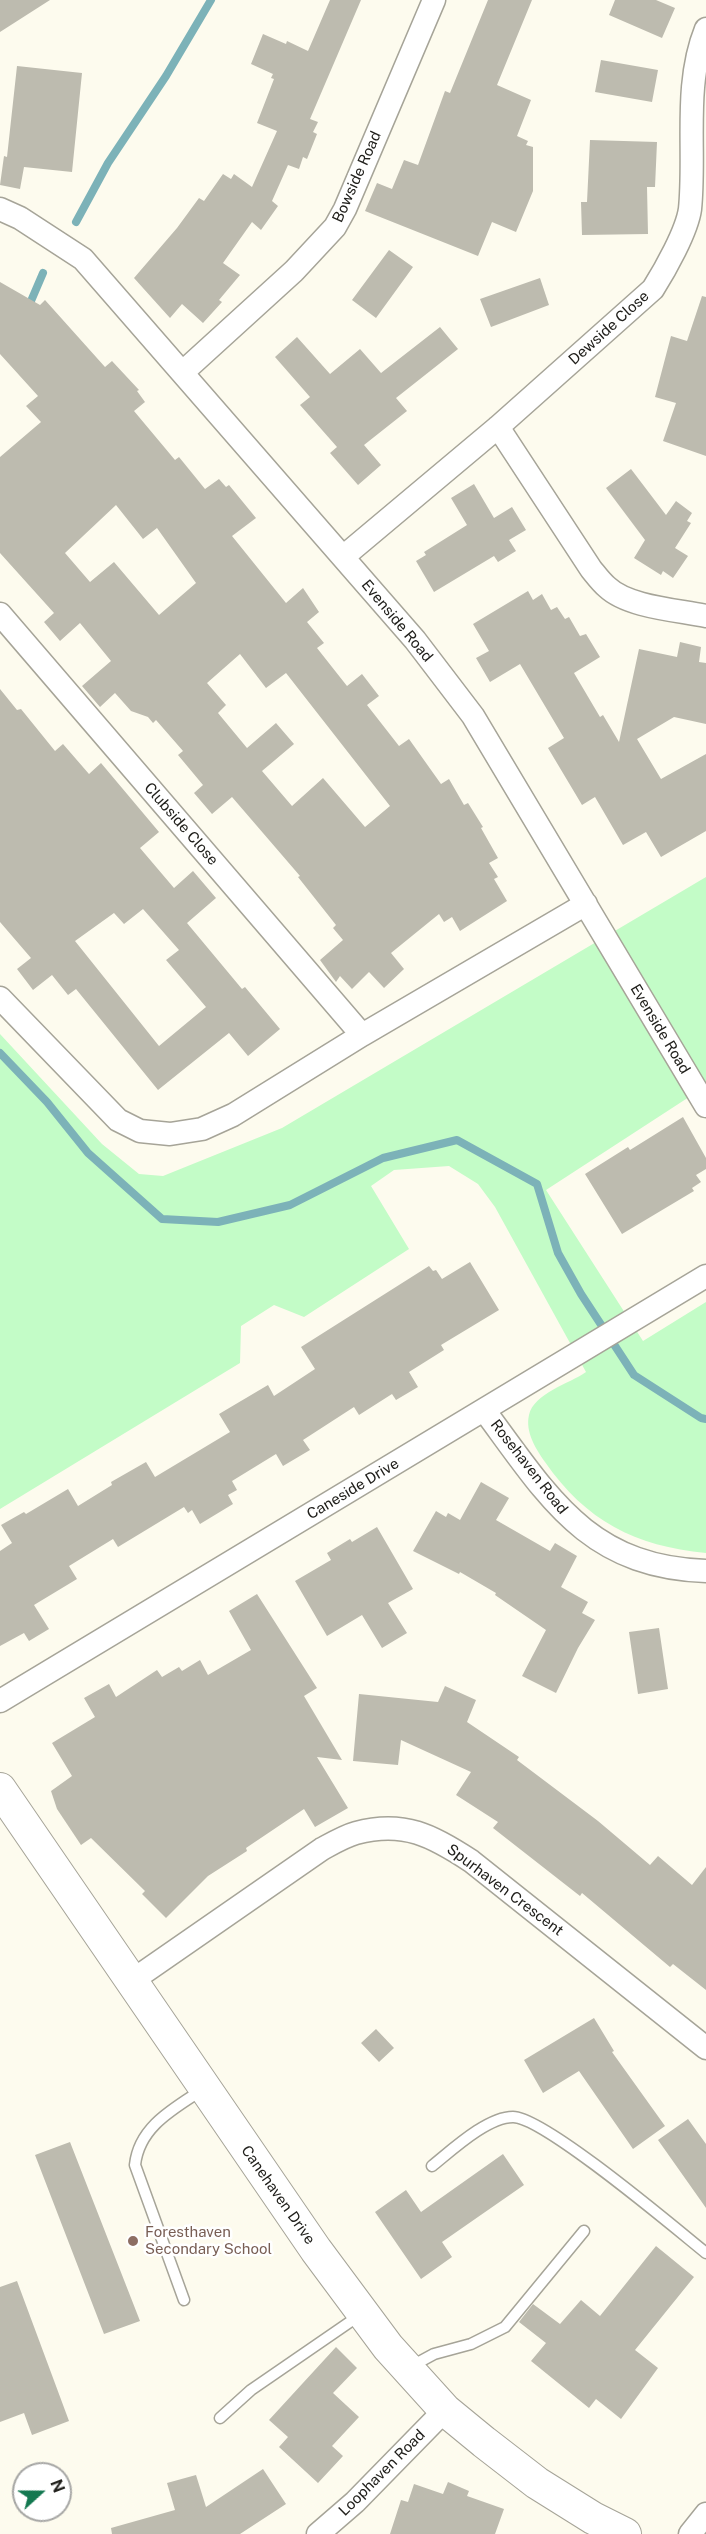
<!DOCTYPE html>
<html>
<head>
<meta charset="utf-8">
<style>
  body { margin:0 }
  #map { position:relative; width:706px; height:2534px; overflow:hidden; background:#fdfbee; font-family:"Public Sans",sans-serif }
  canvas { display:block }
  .north { position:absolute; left:12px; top:2462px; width:60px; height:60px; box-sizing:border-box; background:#fff; border:2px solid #a6a6a4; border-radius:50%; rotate:69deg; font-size:16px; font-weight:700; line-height:24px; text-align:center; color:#21201c }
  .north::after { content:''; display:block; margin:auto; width:21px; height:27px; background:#137850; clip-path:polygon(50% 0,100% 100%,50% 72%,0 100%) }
</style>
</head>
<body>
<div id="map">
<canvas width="706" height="2534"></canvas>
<div class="north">N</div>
</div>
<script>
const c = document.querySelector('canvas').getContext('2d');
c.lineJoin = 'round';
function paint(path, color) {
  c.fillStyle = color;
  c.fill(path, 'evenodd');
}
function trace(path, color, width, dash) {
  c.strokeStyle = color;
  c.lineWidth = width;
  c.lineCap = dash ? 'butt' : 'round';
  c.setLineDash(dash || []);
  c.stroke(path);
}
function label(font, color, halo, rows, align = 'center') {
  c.font = font + ' "Public Sans",sans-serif';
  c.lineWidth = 5;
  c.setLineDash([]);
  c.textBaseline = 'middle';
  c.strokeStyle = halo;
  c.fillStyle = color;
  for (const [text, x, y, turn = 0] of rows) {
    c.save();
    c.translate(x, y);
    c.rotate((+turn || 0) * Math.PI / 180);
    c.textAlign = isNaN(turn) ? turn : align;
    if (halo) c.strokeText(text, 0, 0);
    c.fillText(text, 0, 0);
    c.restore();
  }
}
paint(new Path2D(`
  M706,877V1086L546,1190L643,1341L706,1302V1553C635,1546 586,1521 545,1462C536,1449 525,1432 529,1415C534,1393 569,1384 586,1372L495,1207L478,1184L449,1166L394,1170L371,1186L409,1249L304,1317L274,1305L241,1326L240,1363L0,1509V1034L102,1144L139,1174L163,1176L282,1128Z`), '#c3fcc7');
trace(new Path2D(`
  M76,222L108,163L166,76L211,0
  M28,308L43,273
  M0,1053L47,1102L88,1153L162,1219L218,1222L290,1205L383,1158L457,1140L537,1184L558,1253L581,1294L634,1375L701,1418L706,1419`), '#7cb2b8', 8);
paint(new Path2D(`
  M0,0H50L0,32Z
  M330,0H361L310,119L318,122L313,132L317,134L307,159L303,157L299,169L288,165L272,201L278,206L261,230L252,222L223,263L240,275L219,300L222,302L203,323L182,304L170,318L134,278L177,228L199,198L204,201L223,174L231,179L234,174L252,187L277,131L257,123L274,79L271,78L273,74L251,64L263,34L286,44L287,41L308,51Z
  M488,0H532L497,85L531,100L517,136L528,141L526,145L533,147V191L516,232L492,222L478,256L365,211L377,183L392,189L404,160L418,165L445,91L450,93Z
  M615,0H656L675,8L662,38L609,15Z
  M601,60L658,70L652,102L595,92Z
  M17,66L82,73L72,172L24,167L20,189L0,185L4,156L7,157Z
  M590,140L657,142L655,187H647L648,234L582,235L581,202H587Z
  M389,250L413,267L376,318L352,300Z
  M540,278L549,305L491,327L480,299Z
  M0,282L40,305L45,300L105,367L112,361L139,390L137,391L145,402L134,411L175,460L179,457L205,489L219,479L226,487L229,485L256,518L232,536L286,603L303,588L319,612L307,622L324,643L317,648L347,686L362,674L379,696L367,705L399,746L409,739L441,784L449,779L464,805L468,803L483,827L481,828L498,858L489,863L498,877L494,879L507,901L460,931L452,917L444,922L439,914L391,953L404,969L384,988L369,972L352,989L340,976L336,982L320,960L343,940L333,928L336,925L298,877L300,876L232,797L212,814L194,793L203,785L178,755L183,751L156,720L153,723L148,717L131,711L115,693L100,707L82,686L111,661L80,623L60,641L44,622L54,613L0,553V457L41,422L26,406L38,396L0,354ZM116,505L143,539L157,528L196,583L159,615L114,562L90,582L65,553ZM240,654L266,688L286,673L390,806L365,827L323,778L292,806L262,771L294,744L276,723L247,748L218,713L226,705L207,683Z
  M702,296L706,297V456L663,441L676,403L655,397L671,336L687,341Z
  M440,327L458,349L396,398L407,411L364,445L381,465L358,485L330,453L337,447L300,405L310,397L275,357L297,337L330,374L360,349L381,373Z
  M631,469L666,515L676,501L692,513L687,521L691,523L675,548L688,556L673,578L663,571L661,575L634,558L645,540L606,488Z
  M474,484L494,518L512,507L526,530L509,540L516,551L498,562L494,556L434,592L416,561L426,555L424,552L467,525L451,498Z
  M528,591L533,600L542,594L551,610L557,607L565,619L569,617L580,636L586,634L600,657L574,673L600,717L603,715L619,742L639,649L677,657L680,642L701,647L699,662L706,663V724L674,717L637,739L661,779L706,754V831L661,857L646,832L623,845L595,797L582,805L548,748L564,738L520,664L490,682L476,658L489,651L473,624Z
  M0,689L17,710L21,709L55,751L63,744L89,774L101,763L159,832L140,848L174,888L193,871L216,898L187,923L242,989L245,987L280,1029L248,1056L229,1033L158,1090L76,989L68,995L52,975L33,990L17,969L31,958L0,922ZM143,909L179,950L166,960L206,1007L159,1046L75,941L114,913L124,924Z
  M683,1117L706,1158V1169L696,1175L701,1182L692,1188L694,1191L622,1234L585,1174L628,1147L630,1150Z
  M470,1262L499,1310L441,1345L444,1350L409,1372L418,1387L396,1400L392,1394L359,1415L354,1407L303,1440L310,1450L283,1466L276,1454L232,1481L237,1490L228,1495L233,1504L200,1524L192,1510L188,1513L184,1507L118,1547L113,1539L69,1566L77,1579L34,1605L49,1629L29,1641L24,1633L0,1646V1551L12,1543L1,1525L24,1512L26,1514L68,1489L78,1506L112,1485L111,1482L146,1462L155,1477L230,1432L219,1414L268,1385L274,1396L315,1369L301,1347L429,1266L433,1271L436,1270L442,1279Z
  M481,1482L509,1498L496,1520L550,1551L555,1543L577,1556L561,1587L588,1602L582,1613L595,1620L578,1648L556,1693L522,1676L546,1630L495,1595L496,1593L460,1572L459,1574L413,1551L436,1511L446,1517L448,1513L460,1520Z
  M377,1527L413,1589L388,1603L407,1633L382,1648L362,1615L327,1636L295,1581L331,1560L327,1553L350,1539L352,1542Z
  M257,1594L317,1688L304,1696L342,1760L317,1757L348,1808L315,1827L304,1809L246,1848L247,1851L208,1876L166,1918L142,1894L145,1891L91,1838L81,1845L57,1809L51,1791L72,1776L52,1743L95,1717L84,1698L109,1684L116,1697L157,1670L162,1677L179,1667L182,1671L200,1660L208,1675L251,1650L229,1611Z
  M659,1628L668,1689L638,1694L629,1632Z
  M445,1686L476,1700L467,1722L519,1757L517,1760L598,1821L650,1865L658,1856L692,1885L706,1867V1990L673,1964L670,1967L582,1893L580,1896L493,1828L498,1822L456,1795L471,1772L401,1740L398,1765L353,1761L359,1694L438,1702Z
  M594,2018L614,2051L612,2052L665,2126L633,2149L579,2071L543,2093L524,2060Z
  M376,2029L394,2048L379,2062L361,2043Z
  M688,2119L706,2144V2208L658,2140Z
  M70,2142L140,2321L104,2334L35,2155Z
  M503,2154L524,2185L442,2242L452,2257L421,2279L375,2212L406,2190L421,2212Z
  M656,2246L694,2277L635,2350L658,2368L621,2419L596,2399L589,2408L531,2361L546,2343L519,2322L533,2304L560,2324L581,2300L600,2316Z
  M17,2281L69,2421L32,2435L24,2413L0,2422V2287Z
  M336,2347L357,2368L333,2393L359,2417L332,2446L343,2456L318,2483L279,2447L288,2437L269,2420Z
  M263,2469L286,2504L240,2534H112L111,2528L175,2510L167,2483L196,2475L206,2507Z
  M448,2482L469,2491L467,2496L504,2509L495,2534H390L401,2500L408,2502L414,2484L443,2494Z`), '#bdbbaf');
const lane = new Path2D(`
  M432,2166C452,2150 487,2117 513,2117C544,2117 675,2228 706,2253
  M184,2300L135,2165C139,2127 173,2109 202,2090
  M410,2367L434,2354L471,2344L505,2327L584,2231
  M220,2418L251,2390L360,2315`);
const street = new Path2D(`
  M0,209L20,218L83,259L415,640L473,716L706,1106
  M183,372L294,271L335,227L345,209L434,0
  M498,427L591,569C596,575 601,582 607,587C628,607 677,610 706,616
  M343,557L498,427L653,289C665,270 687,231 690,209C696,150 683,86 706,29
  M0,614L362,1035L586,904
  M0,998L118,1120L140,1131L170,1134L202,1129L233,1115L362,1035
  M484,1410C548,1496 587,1567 706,1571
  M0,1701L706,1276
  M133,1980L322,1849C333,1843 345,1836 356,1833C404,1820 433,1836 471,1861L706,2048
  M318,2534L355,2502L445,2410
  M690,2534L706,2514`);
const secondary = new Path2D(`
  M0,1789L316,2250L388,2347L445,2410L484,2442L537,2483L593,2518L625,2534`);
trace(lane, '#a6a498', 13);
trace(street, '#a6a498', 25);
trace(secondary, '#a6a498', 34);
trace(lane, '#fff', 10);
trace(street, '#fff', 22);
trace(secondary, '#fff', 32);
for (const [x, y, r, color] of [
  [133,2241,6,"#8d6e63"]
]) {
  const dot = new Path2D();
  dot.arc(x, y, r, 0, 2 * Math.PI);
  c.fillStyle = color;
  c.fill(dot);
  trace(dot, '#fff', 2);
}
label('15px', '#21201c', '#fff', [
  ["Bowside Road",357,177,-66],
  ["Dewside Close",609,328,-42],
  ["Evenside Road",397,621,50],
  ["Clubside Close",181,824,49],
  ["Evenside Road",660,1029,59],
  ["Rosehaven Road",529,1467,52],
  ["Caneside Drive",353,1489,-31],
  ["Spurhaven Crescent",505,1890,37],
  ["Canehaven Drive",278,2195,55],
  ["Loophaven Road",382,2473,-45]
]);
label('15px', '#785e54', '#fff', [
  ["Foresthaven",145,2232],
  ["Secondary School",145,2249]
], 'left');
</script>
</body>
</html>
